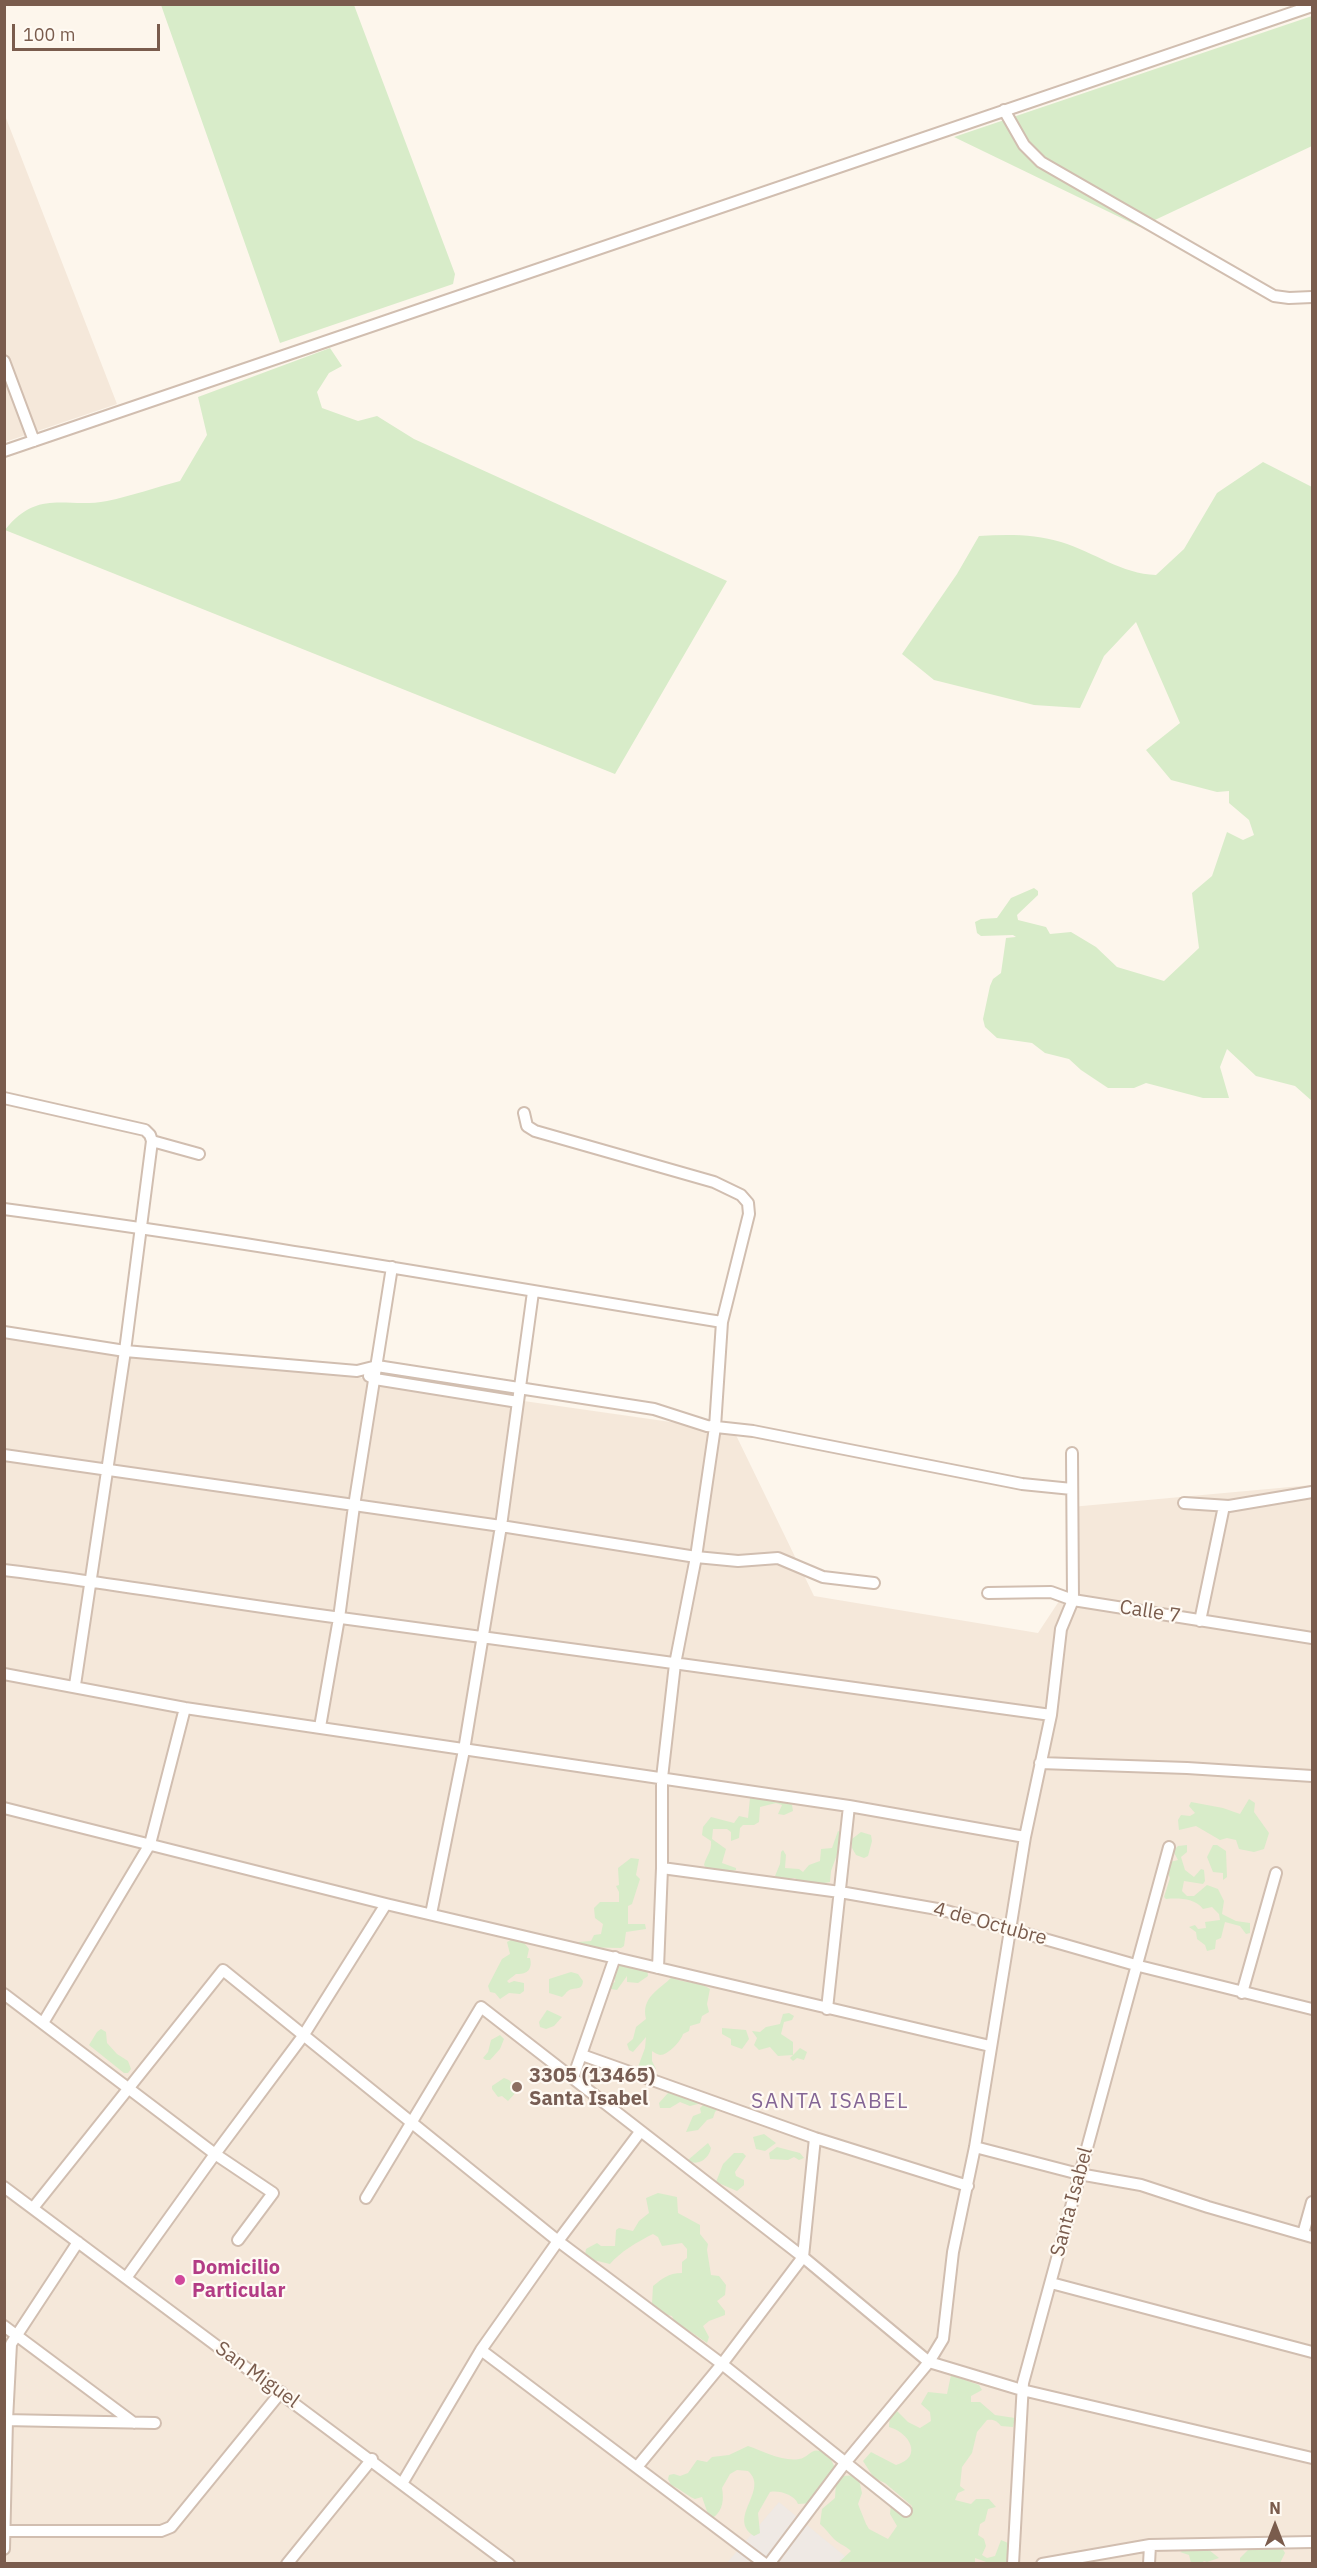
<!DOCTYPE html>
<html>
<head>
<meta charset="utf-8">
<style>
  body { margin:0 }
  #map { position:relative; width:1317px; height:2568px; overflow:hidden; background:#fdf6ec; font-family:"IBM Plex Sans",sans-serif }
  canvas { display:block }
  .frame { position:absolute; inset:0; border:6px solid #7a5c4d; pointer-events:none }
  .north { position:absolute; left:1245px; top:2496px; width:60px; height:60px; -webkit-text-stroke:4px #fffaf3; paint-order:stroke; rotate:0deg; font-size:16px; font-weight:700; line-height:24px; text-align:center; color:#7a5c4d }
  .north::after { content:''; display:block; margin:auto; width:21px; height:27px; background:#7a5c4d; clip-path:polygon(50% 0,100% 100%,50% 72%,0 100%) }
  .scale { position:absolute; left:12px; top:24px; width:148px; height:27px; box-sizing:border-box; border:3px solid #7a5c4d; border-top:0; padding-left:8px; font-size:18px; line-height:21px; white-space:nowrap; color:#7a5c4d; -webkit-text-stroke:4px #fffaf3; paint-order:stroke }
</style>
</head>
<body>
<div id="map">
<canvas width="1317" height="2568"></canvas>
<div class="frame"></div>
<div class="north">N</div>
<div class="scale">100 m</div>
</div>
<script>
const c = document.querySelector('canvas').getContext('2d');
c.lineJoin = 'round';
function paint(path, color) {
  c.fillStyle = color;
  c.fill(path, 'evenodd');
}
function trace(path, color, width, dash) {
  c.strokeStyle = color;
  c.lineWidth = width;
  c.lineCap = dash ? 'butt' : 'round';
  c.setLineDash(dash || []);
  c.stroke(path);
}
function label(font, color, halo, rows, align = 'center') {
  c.font = font + ' "IBM Plex Sans",sans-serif';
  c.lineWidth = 4.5;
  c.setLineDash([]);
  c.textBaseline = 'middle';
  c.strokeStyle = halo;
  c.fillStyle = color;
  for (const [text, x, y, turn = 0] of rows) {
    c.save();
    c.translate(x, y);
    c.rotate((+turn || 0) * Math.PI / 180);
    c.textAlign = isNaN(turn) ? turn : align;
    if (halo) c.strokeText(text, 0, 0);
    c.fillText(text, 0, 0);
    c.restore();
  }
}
paint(new Path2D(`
  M4,113L117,404L5,442H4Z
  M5,1327L734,1431L814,1596L1038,1633L1067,1589L1071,1507L1312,1485V2563L5,2564Z`), '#f5e8da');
paint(new Path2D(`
  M779,2502L852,2562V2564H726Z`), '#efe9e4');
paint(new Path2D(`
  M161,5H354L455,274L453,284L280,343Z
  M1312,16V146L1140,227L954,137Z
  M330,348L342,366L329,373L317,392L322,408L358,421L377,416L414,439L727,581L615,774L5,530C38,488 66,509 107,501C132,496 156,487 180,481L207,435L198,397Z
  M1263,462L1312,487V1101L1295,1086L1256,1076L1227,1049L1220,1067L1229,1098H1203L1146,1083L1134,1088H1108L1081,1070L1069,1059L1045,1053L1032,1043L997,1038L985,1027L983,1019L990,986L993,979L1001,973L1006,938L1016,937L1013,935L981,936L977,933L975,922L981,919L997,918L1011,898L1034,888L1038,891V895L1017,915L1018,920L1046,927L1050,934L1071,932L1096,947L1117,967L1164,981L1199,948L1192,893L1212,876L1227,832L1243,840L1254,835L1249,820L1229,803V791L1217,792L1171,780L1146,750L1180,723L1136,622L1104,656L1080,708L1034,705L934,680L902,654L957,574L979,536C1007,534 1035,534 1061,542C1094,552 1122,574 1156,575L1184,549L1217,493Z
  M756,1796L788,1802L792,1805L793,1811L784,1815L778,1814L782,1805L776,1803L760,1807L759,1822L754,1825H743L740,1828L739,1838L731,1841V1832L727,1829H713L712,1839L726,1849L722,1863L736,1868V1870L728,1872L707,1869L704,1865C706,1856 712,1852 711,1841L702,1835L703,1827L711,1817L734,1823L739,1816L748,1818L750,1798Z
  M1249,1799L1255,1803L1254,1812L1269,1833L1264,1849L1254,1852L1239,1849L1236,1840L1227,1838L1220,1840L1196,1826L1179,1830L1178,1820L1181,1815L1190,1816L1195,1813L1189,1806L1191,1802L1223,1808L1240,1814Z
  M838,1831L842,1833V1841L831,1871L830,1882C819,1884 803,1886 795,1878L779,1880L775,1876L780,1864L781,1852L783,1850L786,1855L785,1868L799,1869L803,1872L809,1865L820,1861L821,1849L832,1848Z
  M861,1832L871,1835L872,1841L868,1856L864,1858L856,1855L852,1848V1839Z
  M1187,1845V1852L1181,1857L1185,1870L1194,1877L1201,1869L1204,1870L1205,1881L1203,1884L1184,1881L1182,1891L1187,1896H1194L1207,1885L1218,1889L1224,1901L1222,1914L1236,1921L1250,1923V1933L1246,1934L1240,1926L1225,1922L1221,1938L1216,1940L1215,1949L1207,1951L1205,1945L1197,1939L1196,1932L1189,1927L1195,1925L1198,1929L1206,1928L1205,1922L1220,1920L1219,1914L1212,1907L1203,1909C1195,1898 1178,1898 1166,1899L1164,1897L1170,1878L1166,1868L1170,1862L1178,1860L1173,1851L1178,1846Z
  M1213,1845H1217L1226,1851L1227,1877L1223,1880V1873L1213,1872L1207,1857Z
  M631,1858L639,1859L636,1875L640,1879L632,1904L628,1906V1924H645L646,1929L626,1932L624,1946L621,1948L577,1947L578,1942L591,1941L594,1935L601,1934L603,1924L595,1918L594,1908L600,1902H619V1892L616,1886L619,1885L618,1868Z
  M515,1938L522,1940L529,1949L527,1958H530C533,1969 527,1975 516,1974L507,1981L509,1983L514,1981L524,1983V1991L520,1994L509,1993L500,1999L495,1993L490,1992L488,1986L502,1959L510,1954L507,1942Z
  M619,1963L647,1967L648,1976L638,1983L627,1982V1976L617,1990L611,1989L610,1985L615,1982L614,1972Z
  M571,1972L578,1974L583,1981C582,1992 574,1986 568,1991C566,1992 565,1995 562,1997L549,1993V1979Z
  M672,1977C685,1985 695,1979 710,1989L707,2004L709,2012L702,2016L700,2023L690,2026L689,2031L683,2034C681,2041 668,2055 660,2055C659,2055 653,2052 652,2051V2061L656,2069L638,2067L645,2048L646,2037L633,2052L629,2050L627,2044L633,2039L636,2027L646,2019C641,1997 659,1990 672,1977Z
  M547,2010L562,2017L554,2026L546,2029L540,2027L539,2022Z
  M789,2013L794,2016L792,2020L784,2022L781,2034L793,2042V2055L800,2048L807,2052L804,2060L797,2058L793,2061L790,2058L793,2055L778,2056L770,2047L759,2050L754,2045L757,2038L752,2031L760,2032L766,2027L780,2024L783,2014Z
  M722,2028L746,2030L749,2039L742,2049L731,2045V2039L722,2034Z
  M101,2029L106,2032L107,2043L117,2054L128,2061L131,2069L128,2073H124L89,2045L97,2032Z
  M500,2035L504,2039L500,2049L490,2060H486L483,2058L488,2052L491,2040Z
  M504,2078L509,2080L518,2090L508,2101L502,2096L498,2097L492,2089V2086Z
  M669,2092L702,2103L690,2106L680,2102L670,2108H660L659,2103Z
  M704,2104L719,2108L715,2112L713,2118L707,2120L698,2130L686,2132L693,2116L701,2113L700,2108Z
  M764,2134L776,2143L765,2151L756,2149L753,2137Z
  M708,2143L711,2148C709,2159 697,2167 688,2160Z
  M777,2147L800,2153L804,2158L799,2160L794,2157L788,2160L770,2159L769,2153Z
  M734,2153H743L746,2156L735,2172L736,2176L744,2180V2185L737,2191L716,2182L723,2164Z
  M658,2193L677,2197L678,2213L700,2225V2234L708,2244L707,2250L711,2275L719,2276L726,2285L725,2295L717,2301L725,2311V2315L709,2321L703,2326L709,2337L707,2343L691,2332L676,2325L672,2316L663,2314L652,2303L653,2286C662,2279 668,2273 682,2273V2262L687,2258V2249L682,2243L662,2246L658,2237L653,2234C637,2242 620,2252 610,2264L593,2260L585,2255L586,2249L597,2243L601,2246H615L616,2230L619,2228L633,2231L639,2221L649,2213L646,2198Z
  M951,2375L979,2385L982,2390L971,2396V2402H980L995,2415L1015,2418L1013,2427L1001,2426C997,2421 994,2419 987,2420L977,2432L972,2453L962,2467L960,2486L965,2490L958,2493L955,2500L971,2504L976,2499H989L996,2507L988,2509L985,2521L980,2524L978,2535L984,2539L986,2546L982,2555L987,2558L995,2556L1001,2540L1008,2543L1009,2563H989L975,2558V2563H838L851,2551C846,2546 839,2544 834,2539C829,2534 826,2529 820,2524L822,2509L835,2498L836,2481L842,2476L858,2475L862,2493L858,2504L866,2524L869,2529L888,2539L897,2526L890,2514L891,2504H895L904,2516H911L912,2506L885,2483L874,2478L863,2461L871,2452L896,2465C924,2457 909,2432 889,2427L890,2414L897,2411L908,2422L920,2428L931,2421L930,2412L921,2404L928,2392L947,2394Z
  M748,2446C763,2451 783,2462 799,2459C808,2458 811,2448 820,2451C828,2453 833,2462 835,2469L813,2503L798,2504C795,2495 779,2490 770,2492L758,2513L760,2533L754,2536C726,2518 770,2490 748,2471L737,2470L730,2474L722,2488C724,2499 723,2510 714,2517H709L702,2497L695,2499C687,2496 681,2489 671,2485L668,2479L669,2475L674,2474L680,2476L688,2473L697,2460L707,2462L712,2457L729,2455Z
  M1192,2547L1209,2550L1219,2558L1207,2562L1204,2561L1202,2563H1191L1189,2555L1180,2552Z
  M1251,2547L1282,2548L1285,2553L1280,2563L1254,2562L1240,2563V2558Z`), '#d8ecc9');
const minor = new Path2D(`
  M1004,110L1024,145L1041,162L1274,296L1289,298L1312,297
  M4,361L34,441
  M4,451L1312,6
  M4,1098L145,1130L150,1135L152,1141L199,1154
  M524,1113L527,1126L535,1131L714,1182L741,1195L748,1203L749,1214L722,1322L715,1427L696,1557L675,1664L662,1778V1868L658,1968
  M152,1141L125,1351L357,1371L377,1366L654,1409L707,1426L753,1431L1022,1484L1072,1489
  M4,1209C245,1241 483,1283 722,1322
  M4,1332L125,1351L75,1685
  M369,1376L375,1379L518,1402
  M4,1455L501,1526L696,1557L738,1561L778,1558L823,1577L874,1583
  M1184,1503L1229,1506L1312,1492
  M4,1570C117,1584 228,1603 341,1618C578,1649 814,1683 1051,1715
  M988,1593L1051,1592L1073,1600L1312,1638
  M1200,1621L1224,1506
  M4,1674L185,1708L849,1806L1025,1837
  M320,1727L339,1618L354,1506L392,1267
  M1040,1763L1187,1768L1312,1776
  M4,1808L386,1904L990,2046
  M662,1868L840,1892L943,1910L1139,1966L1312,2009
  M431,1914L464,1750L501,1526L533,1292
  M1242,1993L1276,1873
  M4,1994L215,2154L273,2193L238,2240
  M827,2009L849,1806
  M43,2023L150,1844L185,1708
  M582,2055L815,2138L968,2186
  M573,2078L615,1957
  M975,2147L1079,2174L1141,2185L1208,2207L1312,2237
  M4,2187L509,2564
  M366,2198L481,2007L803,2257L929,2362L1022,2390L1312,2458
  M33,2208L223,1970L558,2241L722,2364L906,2511
  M1303,2234L1312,2202
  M126,2278L215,2154L303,2036L386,1904
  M1051,2283L1312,2352
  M4,2326L134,2423
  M481,2350L765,2564
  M4,2420L155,2423
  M637,2467L722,2364L803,2257L815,2138
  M403,2482L481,2350L558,2241L640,2132
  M4,2531H161L171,2527L281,2392
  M4,2549L7,2420L11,2344L78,2242
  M287,2564L372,2459
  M769,2564L845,2463L929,2362L943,2339L953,2252L975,2147L1025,1837L1051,1715L1061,1629L1073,1600L1072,1453
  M1013,2564L1023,2383L1169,1847
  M1042,2564L1150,2545L1312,2542
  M1149,2564L1150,2545`);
trace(minor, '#d1beb0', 14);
trace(minor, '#fff', 10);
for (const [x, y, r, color] of [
  [517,2087,6,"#8d6e63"],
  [180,2280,6,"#d1479c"]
]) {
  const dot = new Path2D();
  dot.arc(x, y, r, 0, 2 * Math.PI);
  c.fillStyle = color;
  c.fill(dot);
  trace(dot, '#fffaf3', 2);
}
label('20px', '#7a5c4d', '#fffaf3', [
  ["Calle 7",1150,1612,9],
  ["4 de Octubre",990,1924,15],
  ["Santa Isabel",1072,2202,-75],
  ["San Miguel",257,2375,36]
]);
label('bold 20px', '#785e54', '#fffaf3', [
  ["3305 (13465)",529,2076],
  ["Santa Isabel",529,2099]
], 'left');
label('bold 20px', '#b23c85', '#fffaf3', [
  ["Domicilio",192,2268],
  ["Particular",192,2291]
], 'left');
c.letterSpacing = '1.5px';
label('21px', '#846695', '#fffaf3', [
  ["SANTA ISABEL",830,2102]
]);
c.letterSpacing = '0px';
</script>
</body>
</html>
